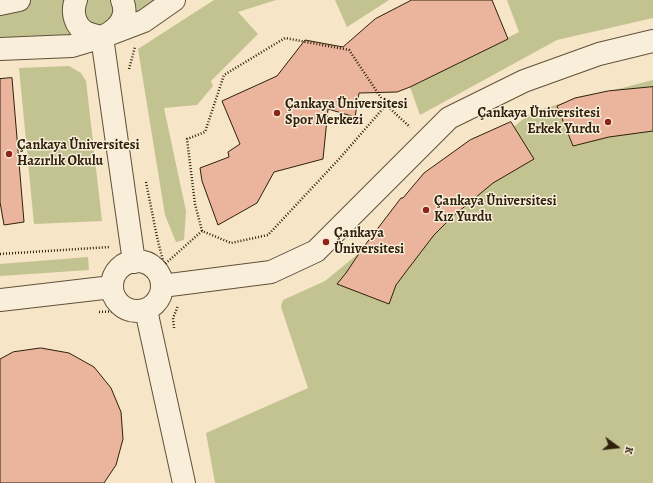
<!DOCTYPE html>
<html>
<head>
<meta charset="utf-8">
<style>
  body { margin:0 }
  #map { position:relative; width:653px; height:483px; overflow:hidden; background:#f6e5c6; font-family:Alegreya,serif }
  canvas { display:block }
  .north { position:absolute; left:597px; top:427px; width:40px; height:40px; -webkit-text-stroke:3px #f9eeda; paint-order:stroke; rotate:105deg; font-size:11px; font-weight:700; line-height:16px; text-align:center; color:#2e200b }
  .north::after { content:''; display:block; margin:auto; width:14px; height:18px; background:#2e200b; clip-path:polygon(50% 0,100% 100%,50% 72%,0 100%) }
</style>
</head>
<body>
<div id="map">
<canvas width="653" height="483"></canvas>
<div class="north">K</div>
</div>
<script>
const c = document.querySelector('canvas').getContext('2d');
c.lineJoin = 'round';
function paint(path, color) {
  c.fillStyle = color;
  c.fill(path, 'evenodd');
}
function trace(path, color, width, dash) {
  c.strokeStyle = color;
  c.lineWidth = width;
  c.lineCap = dash ? 'butt' : 'round';
  c.setLineDash(dash || []);
  c.stroke(path);
}
function label(font, color, halo, rows, align = 'center') {
  c.font = font + ' Alegreya,serif';
  c.lineWidth = 3;
  c.setLineDash([]);
  c.textBaseline = 'middle';
  c.strokeStyle = halo;
  c.fillStyle = color;
  for (const [text, x, y, turn = 0] of rows) {
    c.save();
    c.translate(x, y);
    c.rotate((+turn || 0) * Math.PI / 180);
    c.textAlign = isNaN(turn) ? turn : align;
    if (halo) c.strokeText(text, 0, 0);
    c.fillText(text, 0, 0);
    c.restore();
  }
}
paint(new Path2D(`
  M19,0H174L144,21L0,49V4Z
  M214,0H276L238,12L258,34L211,81L213,86L197,105L164,108L186,211L184,240L176,242L165,215L138,49Z
  M335,0H389L347,27Z
  M507,0H653V18L557,40L420,115L410,87L519,32Z
  M69,66L81,73L86,81L102,221L34,224L19,68Z
  M653,80V483H215L206,433L308,388L281,307L283,300L325,281L533,111Z
  M88,257L89,270L0,276V264Z`), '#c3c291');
const building = new Path2D(`
  M412,0H492L508,39L410,87L397,92L359,93L355,117L328,109L323,159L274,172L257,203L218,225L202,181L200,168L229,157L228,152L240,144L222,101L277,76L305,40L343,47L375,19Z
  M12,78L24,222L4,225L0,202V79Z
  M653,87V131L609,137L573,146L557,106L575,98L608,91Z
  M511,122L534,159L493,183L452,217L434,235L408,269L396,285L389,304L337,284L346,273L362,249L401,198H403L424,173L470,140Z
  M41,348L69,353L94,367L111,388L121,412L123,439L116,465L104,483H0V359L13,352Z`);
paint(building, '#ebb49c');
trace(building, '#2e200b', 1);
const minor = new Path2D(`
  M76,0C71,12 75,27 87,33C92,35 98,36 102,37C117,30 130,18 122,0
  M0,4L19,0
  M102,37L134,262
  M0,49L72,46L102,37L144,21L174,0
  M112 286a25 25 0 1 1 50 0a25 25 0 1 1-50 0Z
  M162,286L271,272L316,251L449,118L524,81L599,54L653,41
  M0,300L112,287
  M146,310L184,483`);
trace(minor, '#60513a', 24);
trace(new Path2D(`
  M129,69L135,47
  M146,182L157,237L164,265L202,231L231,243L268,235L340,158L386,105
  M202,231L195,204L187,139L205,132L224,75L285,38L349,50L386,105L410,127
  M0,254L110,247
  M99,312L118,311L125,319
  M174,328L173,318L178,306`), '#2e200b', 2.5, [1, 2]);
trace(minor, '#f9eeda', 22);
for (const [x, y, r, color] of [
  [277,113,4,"#8f2418"],
  [608,122,4,"#8f2418"],
  [9,154,4,"#8f2418"],
  [426,210,4,"#8f2418"],
  [326,242,4,"#8f2418"]
]) {
  const dot = new Path2D();
  dot.arc(x, y, r, 0, 2 * Math.PI);
  c.fillStyle = color;
  c.fill(dot);
  trace(dot, '#f9eeda', 1.5);
}
label('bold 14px', '#2e200b', '#f9eeda', [
  ["Çankaya Üniversitesi",285,105],
  ["Spor Merkezi",285,121],
  ["Çankaya Üniversitesi",600,114,"right"],
  ["Erkek Yurdu",600,130,"right"],
  ["Çankaya Üniversitesi",17,146],
  ["Hazırlık Okulu",17,162],
  ["Çankaya Üniversitesi",434,202],
  ["Kız Yurdu",434,218],
  ["Çankaya",334,234],
  ["Üniversitesi",334,250]
], 'left');
</script>
</body>
</html>
